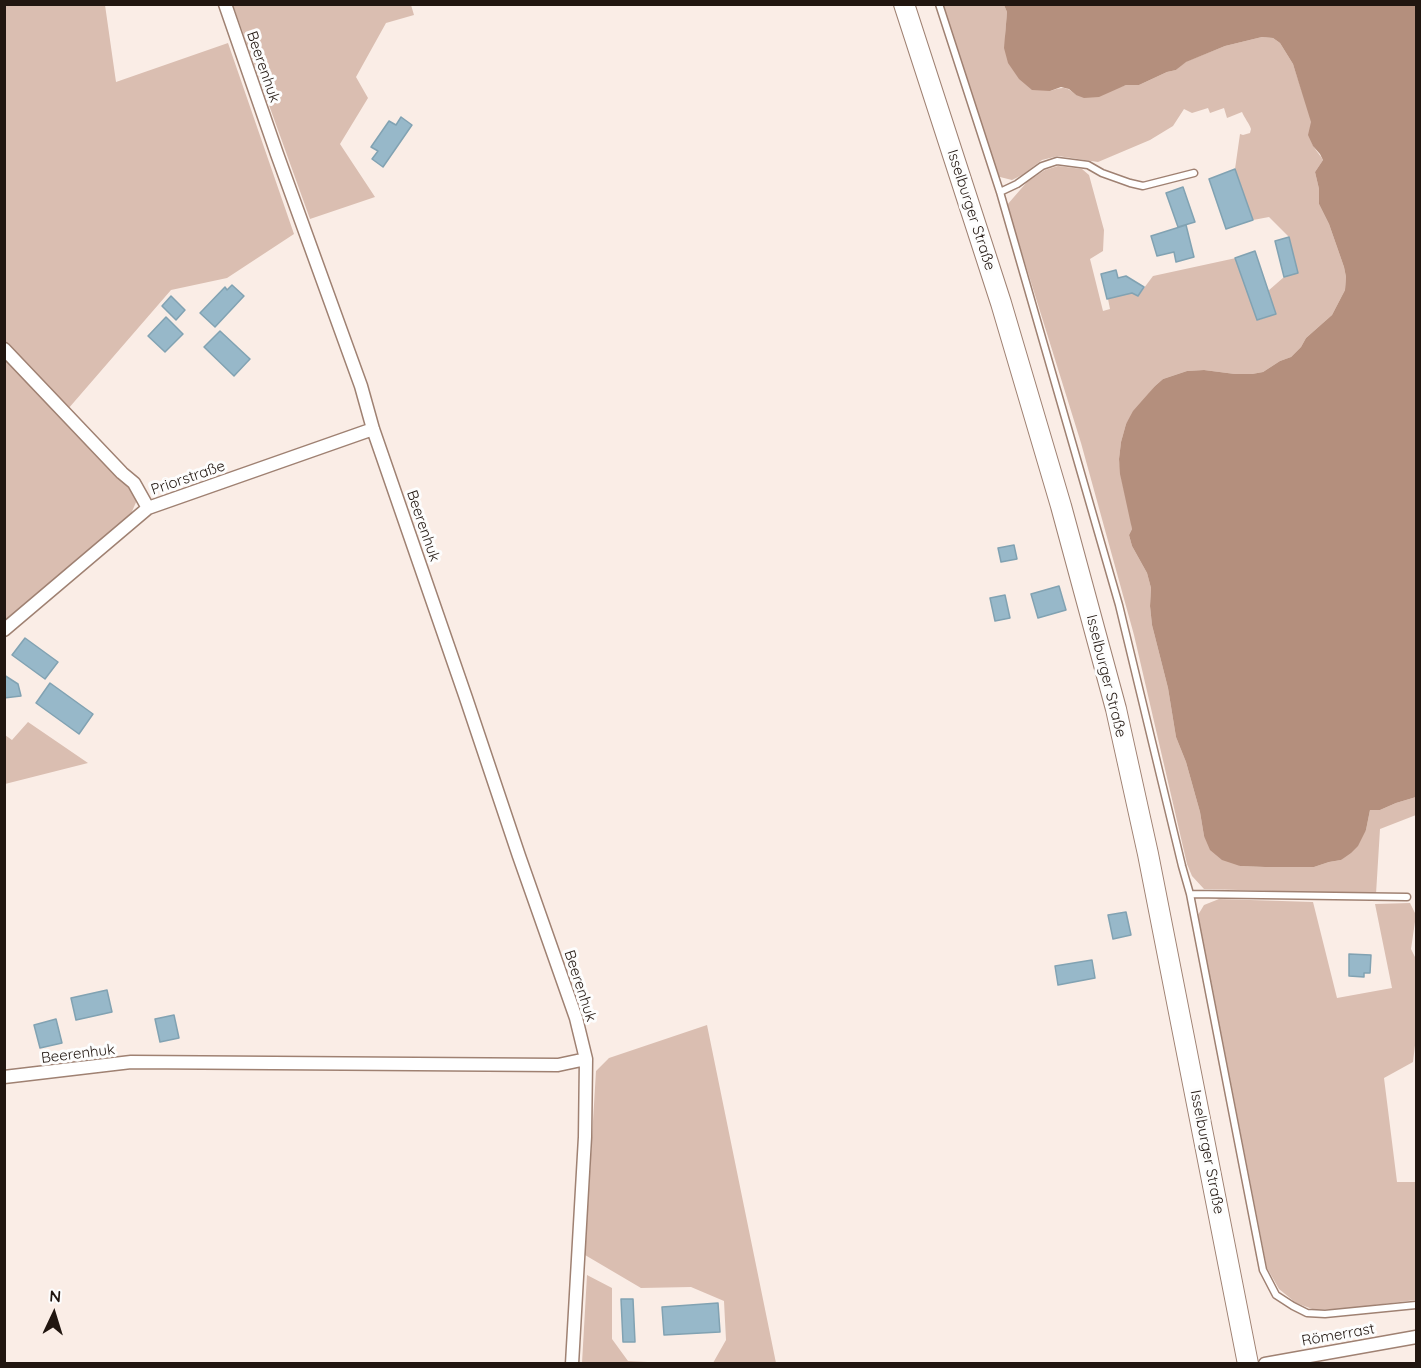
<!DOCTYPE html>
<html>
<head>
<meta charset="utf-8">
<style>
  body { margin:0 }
  #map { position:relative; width:1421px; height:1368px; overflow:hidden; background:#faede6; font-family:Quicksand,sans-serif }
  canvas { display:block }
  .frame { position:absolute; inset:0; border:6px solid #211610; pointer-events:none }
  .north { position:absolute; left:24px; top:1284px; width:60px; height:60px; -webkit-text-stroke:4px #fdfdfd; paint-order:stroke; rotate:4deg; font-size:16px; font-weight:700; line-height:24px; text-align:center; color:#211610 }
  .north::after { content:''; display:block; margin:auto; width:21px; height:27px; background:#211610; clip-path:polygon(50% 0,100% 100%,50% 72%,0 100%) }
</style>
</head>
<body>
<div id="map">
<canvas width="1421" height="1368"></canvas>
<div class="frame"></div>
<div class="north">N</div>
</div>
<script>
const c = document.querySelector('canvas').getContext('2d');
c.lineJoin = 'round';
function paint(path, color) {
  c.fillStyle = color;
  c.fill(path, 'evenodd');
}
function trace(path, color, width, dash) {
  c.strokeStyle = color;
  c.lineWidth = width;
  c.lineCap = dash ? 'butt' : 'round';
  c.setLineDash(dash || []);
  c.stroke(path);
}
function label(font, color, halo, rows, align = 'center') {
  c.font = font + ' Quicksand,sans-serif';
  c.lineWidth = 6;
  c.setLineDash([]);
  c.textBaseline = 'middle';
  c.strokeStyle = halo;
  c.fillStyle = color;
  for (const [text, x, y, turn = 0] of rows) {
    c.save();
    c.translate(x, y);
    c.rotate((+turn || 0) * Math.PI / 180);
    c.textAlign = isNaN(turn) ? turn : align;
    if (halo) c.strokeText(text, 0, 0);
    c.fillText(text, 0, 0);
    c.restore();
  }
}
paint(new Path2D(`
  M5,5H105L116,82L228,43L294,234L227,278L171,290L68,409L5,341Z
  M233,5H411L414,15L386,23L356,77L368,98L340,144L375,197L310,219Z
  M943,5H1004L1007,12L1005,36L1050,91C1063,87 1066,86 1076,95L1114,89L1126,85H1139L1167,72L1176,70L1185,62L1225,46L1262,37L1273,38L1280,43L1293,64L1312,122C1309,129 1310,141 1314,147C1317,152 1320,155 1323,160L1315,172L1319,189V204L1329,224L1344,267L1346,277L1345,290L1332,315L1306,338L1301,347L1291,357L1280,361L1263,372L1252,374H1235L1204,370L1187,371L1163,379L1155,386L1126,424L1121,442L1119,459L1122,481L1131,520L1132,529L1129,535L1132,546L1147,573L1151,588L1150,606L1152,625L1168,688L1176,737L1186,762L1200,812L1204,836L1240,866L1265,867H1314L1329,862L1341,860L1366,830L1370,810H1380L1396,803L1416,797V815L1380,829L1376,894L1204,889L1192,876L1187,864L1134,635L1081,443L1007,205L1027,182L1045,170L1058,166L1082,169L1089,175L1104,230L1103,251L1090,259L1103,311L1110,309L1108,299L1122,295L1129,291L1138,296L1153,276L1236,258L1258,320L1276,314L1268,291L1284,277L1298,273L1289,237L1269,217L1253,220L1235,169L1240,134L1243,135L1250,133L1251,129C1249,123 1245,119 1242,112L1227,118L1224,108L1210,113L1208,108L1192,113L1184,109L1173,126L1150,140L1098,162L1058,156L1042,160L1022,175L1012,180L996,176Z
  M4,359L131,483L137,500L130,516L4,623Z
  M28,722L88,763L5,784V735L12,740Z
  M1219,899L1313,902L1337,998L1392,988L1375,904L1410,903L1416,915L1411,949L1416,959V1037L1413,1062L1384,1078L1397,1182H1416V1300L1341,1309L1315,1310L1296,1303L1279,1289L1267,1268L1198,915L1204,905Z
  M707,1025L776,1363H713L726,1340L724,1301L691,1287L641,1288L585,1255L596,1071L609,1058Z
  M587,1275L612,1288V1339L628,1361L667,1363H582Z`), '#dabeb1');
paint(new Path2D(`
  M1004,5H1416V797L1396,803L1380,810H1370L1366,830L1358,846L1351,853L1341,860L1329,862L1314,867H1265L1240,866L1222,860L1210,850L1204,836L1200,812L1186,762L1176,737L1168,688L1152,625L1150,606L1151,588L1147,573L1132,546L1129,535L1132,529L1120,474L1119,459L1121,442L1126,424L1133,411L1155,386L1163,379L1187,371L1204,370L1235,374H1252L1263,372L1280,361L1291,357L1301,347L1306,338L1332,315L1345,290L1346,277L1344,267L1329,224L1319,204V189L1315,172L1323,160L1320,154L1313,146L1308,135L1311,122L1293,64L1280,43L1273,38L1262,37L1225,46L1186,62L1176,70L1167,72L1139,85H1126L1099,97L1084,98L1076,95L1069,89L1061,87L1050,91L1032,90L1019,79L1008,63L1004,48L1007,12Z`), '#b48f7d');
const building = new Path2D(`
  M401,117L412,125L383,167L372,159L378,151L371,147L389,121L396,125Z
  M1235,169L1253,220L1226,229L1209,179Z
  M1183,187L1195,222L1178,227L1166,193Z
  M1186,225L1194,257L1176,262L1174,252L1157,256L1151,236Z
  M1289,237L1298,273L1284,277L1275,241Z
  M1255,251L1276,314L1257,320L1235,258Z
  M1116,270L1118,278L1126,276L1144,287L1138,296L1132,293L1107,299L1101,274Z
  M232,285L244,296L215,327L200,313L225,287L227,290Z
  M171,296L185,310L176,320L162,306Z
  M166,317L183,334L165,352L148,336Z
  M220,331L250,359L234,376L204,347Z
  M1014,545L1017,559L1001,562L998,548Z
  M1059,586L1066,610L1038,618L1031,594Z
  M1005,595L1010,618L995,621L990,598Z
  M25,638L58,662L45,679L12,655Z
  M4,675L18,684L21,696L4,698Z
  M50,683L93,714L79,734L36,703Z
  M1126,912L1131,935L1113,939L1108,915Z
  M1349,954L1371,955L1370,973H1364V977L1349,976Z
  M1092,960L1095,978L1058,985L1055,966Z
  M107,990L112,1012L76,1020L71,998Z
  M174,1015L179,1038L160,1042L155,1019Z
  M56,1019L62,1043L40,1048L34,1025Z
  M621,1299H633L635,1342H623Z
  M718,1303L720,1332L664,1335L662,1307Z`);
paint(building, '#97b8c9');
trace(building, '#81a2b2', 1.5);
const lane = new Path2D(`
  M939,4L1000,192L1119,605L1182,866L1190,894L1263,1270L1276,1295L1293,1306L1307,1313L1325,1314L1416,1305
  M1000,192L1017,184L1042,166L1057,161L1088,165L1102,173L1130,183L1143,186L1194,173
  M1190,894L1407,897`);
const street = new Path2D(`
  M225,4L277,154L361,386L373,429L466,698L519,856L576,1018L586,1059L585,1137L572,1364
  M4,349L122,473L134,483L148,508L373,429
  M4,630L148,508
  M4,1077L131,1062L558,1065L586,1059
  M1265,1364L1416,1337`);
const primary = new Path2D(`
  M904,4L1001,303L1061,506L1116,709L1148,854L1248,1364`);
trace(lane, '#9f8172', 9);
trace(street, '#9f8172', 15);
trace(primary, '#9f8172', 22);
trace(lane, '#fff', 6);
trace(street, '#fff', 12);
trace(primary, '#fff', 20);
label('15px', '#211610', '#fdfdfd', [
  ["Beerenhuk",263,67,71],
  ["Isselburger Straße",971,210,72],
  ["Priorstraße",188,478,-19],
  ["Beerenhuk",423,526,71],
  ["Isselburger Straße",1106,676,76],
  ["Beerenhuk",580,986,72],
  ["Beerenhuk",78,1054,-7],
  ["Isselburger Straße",1207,1152,79],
  ["Römerrast",1338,1335,-10]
]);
</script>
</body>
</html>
